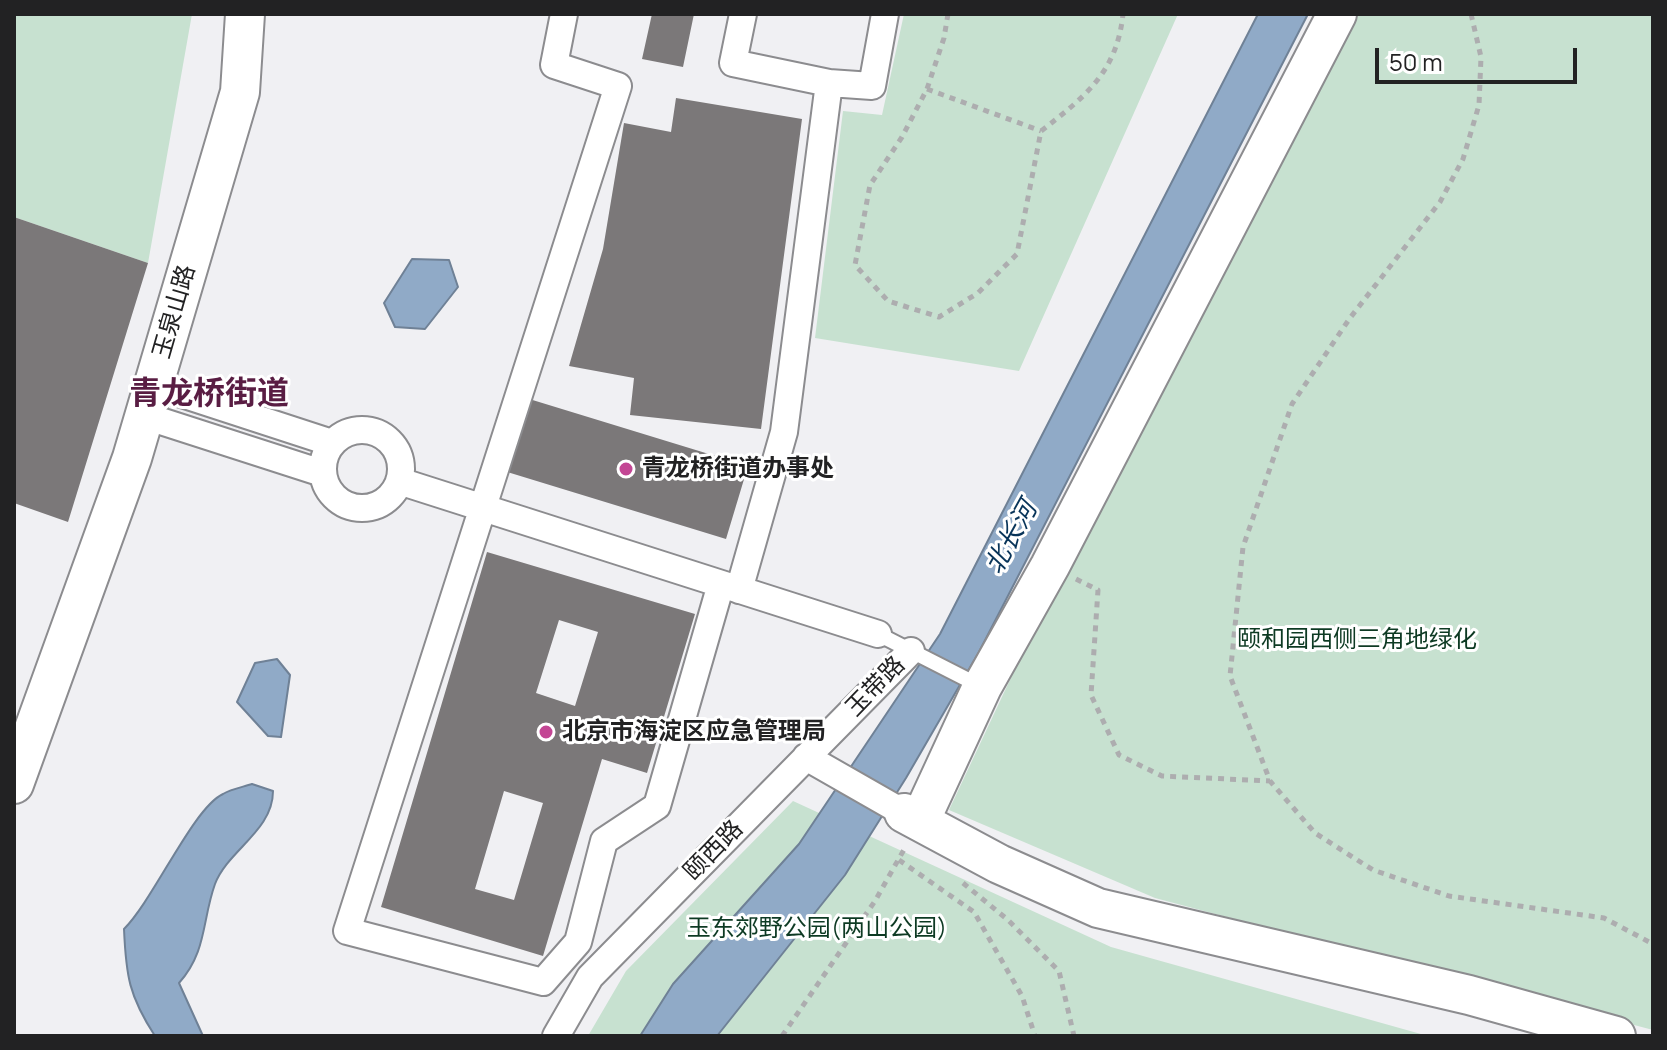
<!DOCTYPE html>
<html>
<head>
<meta charset="utf-8">
<style>
  body { margin:0 }
  #map { position:relative; width:1667px; height:1050px; overflow:hidden; background:#f0f0f3; font-family:Manrope,sans-serif }
  canvas { display:block }
  .frame { position:absolute; inset:0; border:16px solid #222223; pointer-events:none }
  .scale { position:absolute; left:1375px; top:48px; width:202px; height:36px; box-sizing:border-box; border:4px solid #222223; border-top:0; padding-left:10px; font-size:24px; line-height:28px; white-space:nowrap; color:#222223; -webkit-text-stroke:6px #fff; paint-order:stroke }
</style>
</head>
<body>
<div id="map">
<canvas width="1667" height="1050"></canvas>
<div class="frame"></div>
<div class="scale">50 m</div>
</div>
<script>
const c = document.querySelector('canvas').getContext('2d');
c.lineJoin = 'round';
function paint(path, color) {
  c.fillStyle = color;
  c.fill(path, 'evenodd');
}
function trace(path, color, width, dash) {
  c.strokeStyle = color;
  c.lineWidth = width;
  c.lineCap = dash ? 'butt' : 'round';
  c.setLineDash(dash || []);
  c.stroke(path);
}
function label(font, color, halo, rows, align = 'center') {
  c.font = font + ' Manrope,"Noto Sans SC",sans-serif';
  c.lineWidth = 6;
  c.setLineDash([]);
  c.textBaseline = 'middle';
  c.strokeStyle = halo;
  c.fillStyle = color;
  for (const [text, x, y, turn = 0] of rows) {
    c.save();
    c.translate(x, y);
    c.rotate((+turn || 0) * Math.PI / 180);
    c.textAlign = isNaN(turn) ? turn : align;
    if (halo) c.strokeText(text, 0, 0);
    c.fillText(text, 0, 0);
    c.restore();
  }
}
paint(new Path2D(`
  M14,14H192L148,263L14,217Z
  M904,14H1178L1019,371L815,338L843,111L882,115Z
  M1347,14H1653V1030L1155,898L949,810L1075,541Z
  M793,801L1111,947L1428,1036H588L626,971Z`), '#c7e1d0');
const water = new Path2D(`
  M1258,14H1308L979,652L906,778L845,875L717,1036H640L673,984L799,844L940,634Z
  M412,259L449,260L458,287L425,329L395,327L384,303Z
  M277,659L290,675L281,737L268,736L237,702L255,663Z
  M252,784L273,791C273,831 228,850 215,884C202,920 207,952 179,983L203,1036H155C129,996 126,976 124,929C154,899 193,808 223,794C231,789 243,787 252,784Z`);
paint(water, '#90aac7');
trace(water, '#6f8196', 2);
paint(new Path2D(`
  M652,14H694L683,67L642,59Z
  M676,98L802,119L761,429L630,415L634,378L569,366L603,249L624,123L671,132Z
  M14,217L148,263L68,522L14,503Z
  M526,398L748,466L726,539L504,471Z
  M487,552L695,614L647,773L602,759L543,956L381,907ZM559,620L598,632L575,706L536,693ZM504,791L543,803L514,900L475,889Z`), '#7b7879');
const lane = new Path2D(`
  M878,634L982,687`);
const street = new Path2D(`
  M564,14L554,65L618,86L347,931L543,982L578,942L604,841L657,806L721,584
  M743,14L733,63L829,83L872,86L885,14
  M154,385L332,443
  M145,416L322,473
  M323 469a39 39 0 1 1 78 0a39 39 0 1 1-78 0Z
  M399,481L878,634
  M739,590L784,432L829,83
  M806,757L904,813
  M556,1036L590,977L911,651`);
const secondary = new Path2D(`
  M14,784L132,458L240,92L245,14
  M904,813L999,864L1098,908L1469,995L1616,1036
  M920,821L982,687L1050,566L1337,14`);
trace(lane, '#8c8c8f', 18);
trace(street, '#8c8c8f', 30);
trace(secondary, '#8c8c8f', 42);
trace(new Path2D(`
  M948,14L944,38L927,89L902,137L870,185L855,265L888,301L939,317L978,293L1017,254L1041,131C1085,97 1117,72 1123,14
  M1471,14L1481,57L1479,105L1463,159L1440,202L1350,318L1292,404L1243,547L1230,676L1270,781L1315,833L1373,870L1449,896L1604,918L1653,944
  M927,89L1041,131
  M1076,579L1098,590L1091,695L1119,755L1162,776L1270,781
  M899,860L974,912L1022,996L1035,1036
  M963,883L1008,920L1059,971L1074,1036
  M782,1036L875,901L906,846`), '#adadaf', 5, [6, 6]);
trace(lane, '#fff', 14);
trace(street, '#fff', 26);
trace(secondary, '#fff', 38);
for (const [x, y, r, color] of [
  [626,469,8,"#c34694"],
  [546,732,8,"#c34694"]
]) {
  const dot = new Path2D();
  dot.arc(x, y, r, 0, 2 * Math.PI);
  c.fillStyle = color;
  c.fill(dot);
  trace(dot, '#fff', 3);
}
label('24px', '#222223', '#fff', [
  ["玉泉山路",175,312,-74],
  ["玉带路",876,687,-46],
  ["颐西路",714,851,-46]
]);
label('bold 24px', '#222223', '#fff', [
  ["青龙桥街道办事处",642,469],
  ["北京市海淀区应急管理局",562,732]
], 'left');
label('24px', '#0d3a23', '#fff', [
  ["颐和园西侧三角地绿化",1357,640],
  ["玉东郊野公园(两山公园)",817,929]
]);
label('italic 26px', '#083459', '#fff', [
  ["北长河",1012,538,-61]
]);
label('bold 32px', '#591d43', '#fff', [
  ["青龙桥街道",209,395]
]);
</script>
</body>
</html>
